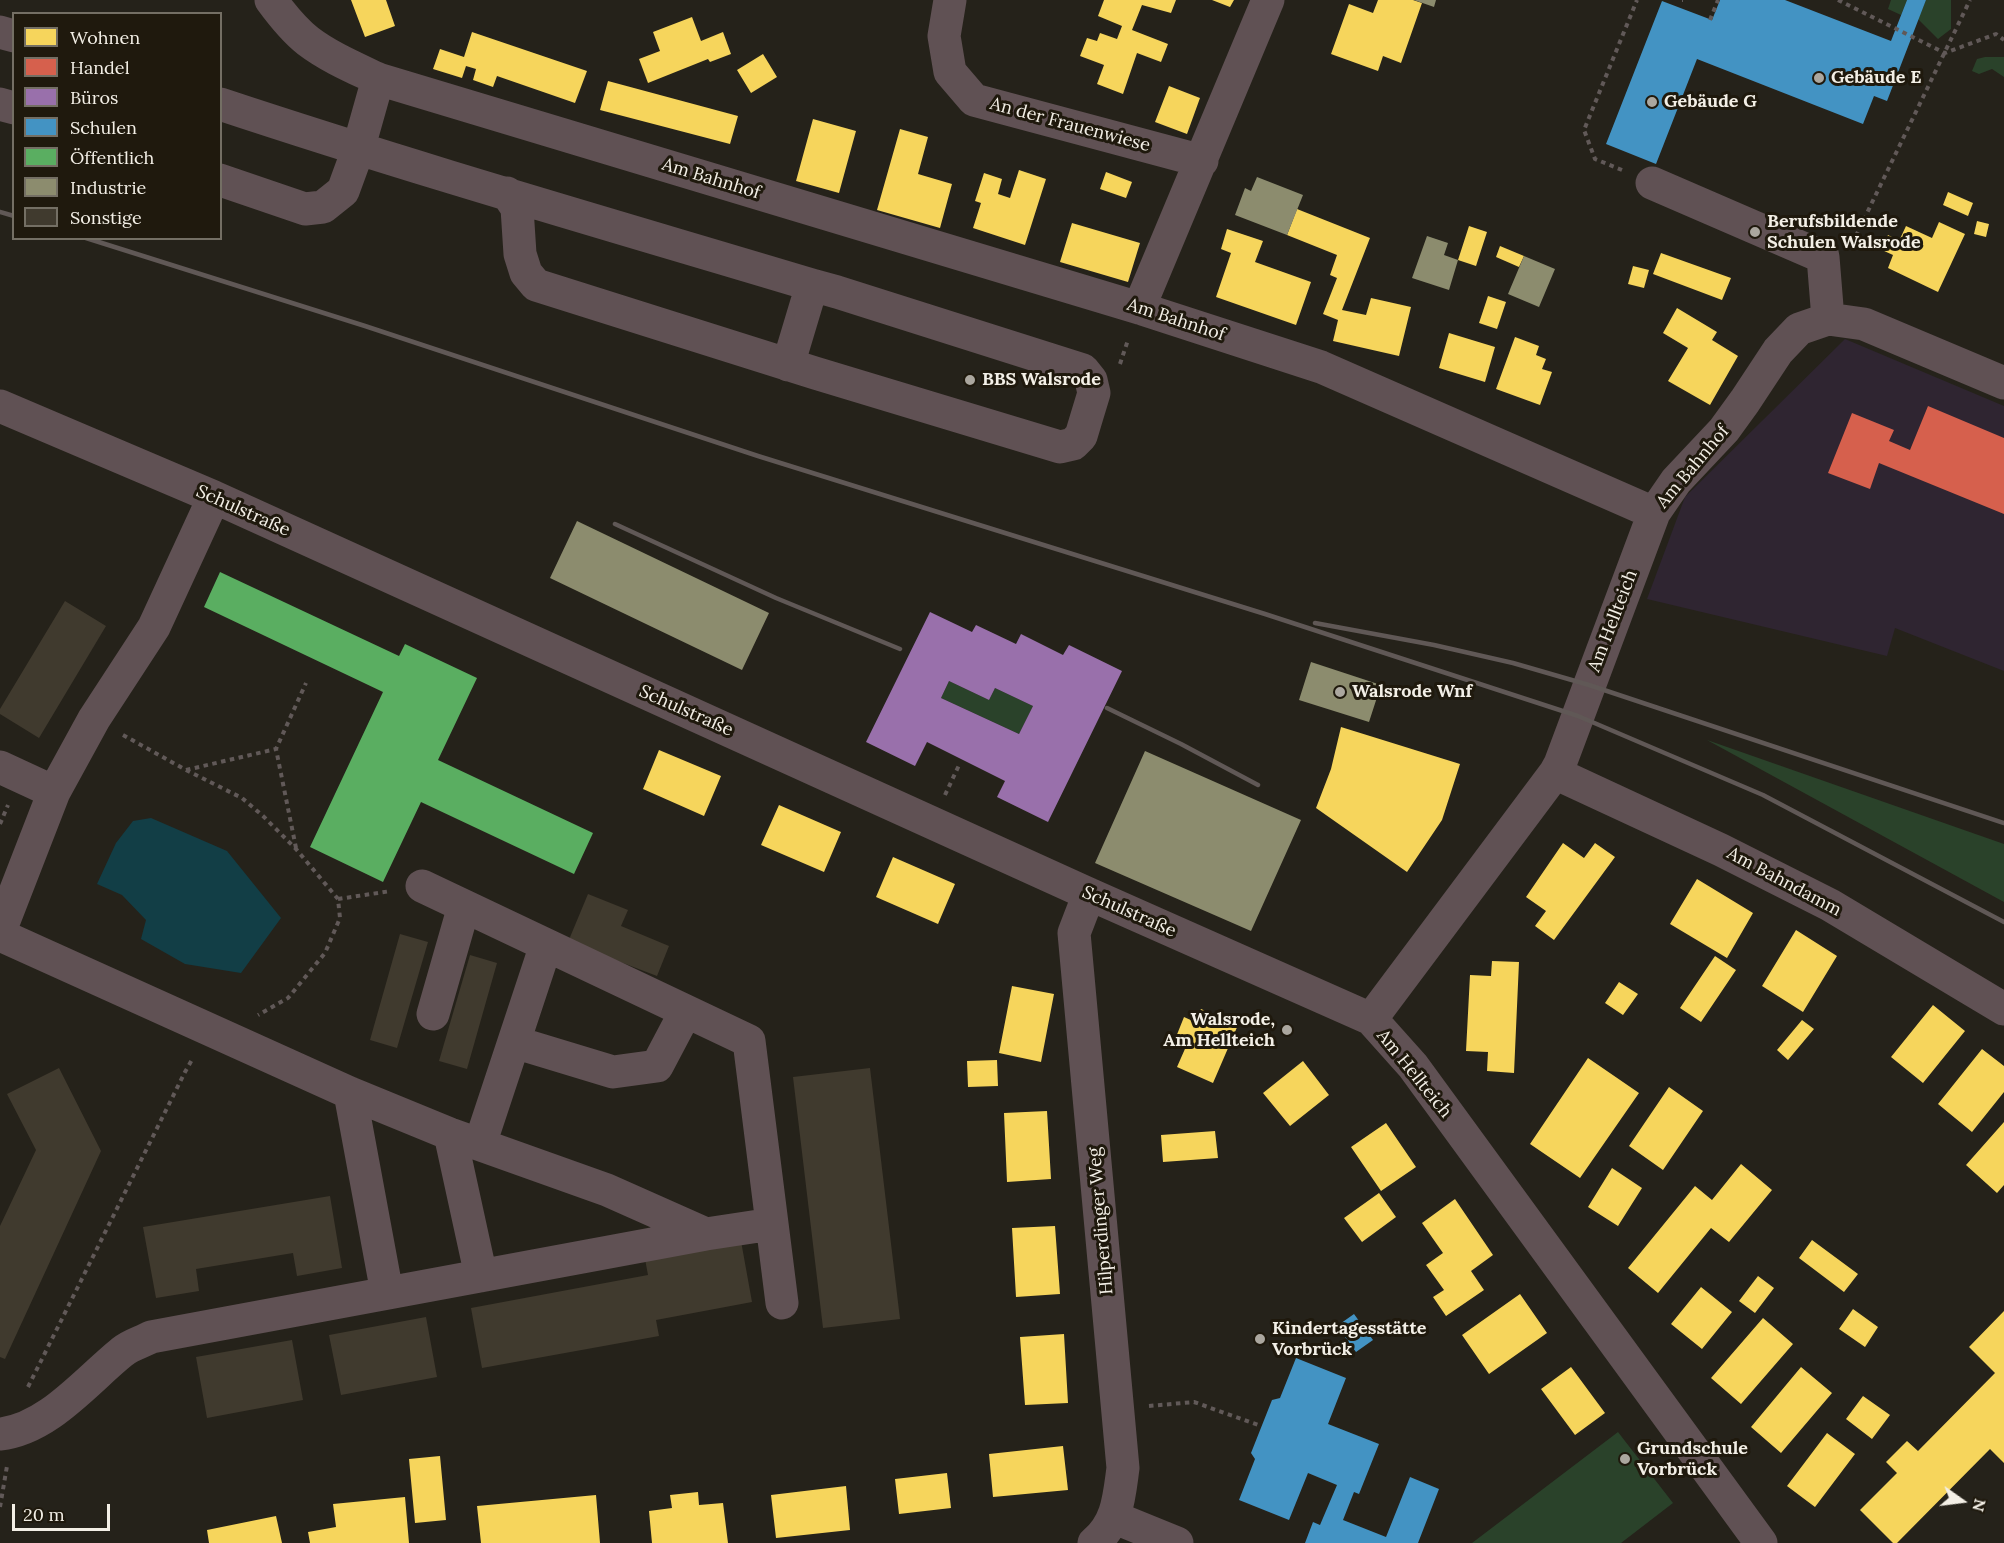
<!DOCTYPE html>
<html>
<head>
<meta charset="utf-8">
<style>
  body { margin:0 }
  #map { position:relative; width:2004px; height:1543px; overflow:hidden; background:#25221a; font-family:Lora,serif }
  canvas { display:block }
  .legend { position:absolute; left:12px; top:12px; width:210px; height:228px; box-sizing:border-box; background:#1f190d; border:2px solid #746f64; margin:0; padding:8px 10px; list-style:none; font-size:18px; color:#f3efe6 }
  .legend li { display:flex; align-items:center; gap:12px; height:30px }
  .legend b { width:30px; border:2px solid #746f64 }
  .north { position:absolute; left:1932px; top:1471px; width:60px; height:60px; -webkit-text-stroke:4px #1f190d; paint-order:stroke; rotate:104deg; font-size:16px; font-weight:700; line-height:24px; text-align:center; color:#f3efe6 }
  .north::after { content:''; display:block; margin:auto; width:21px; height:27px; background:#f3efe6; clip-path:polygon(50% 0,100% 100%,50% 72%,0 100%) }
  .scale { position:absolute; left:12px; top:1504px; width:98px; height:27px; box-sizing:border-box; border:3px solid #f3efe6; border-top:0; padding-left:8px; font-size:18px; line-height:21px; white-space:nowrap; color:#f3efe6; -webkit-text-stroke:4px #1f190d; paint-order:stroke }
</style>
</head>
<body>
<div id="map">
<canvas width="2004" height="1543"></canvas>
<ul class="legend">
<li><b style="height:16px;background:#f6d55c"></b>Wohnen</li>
<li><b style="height:16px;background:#d6604d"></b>Handel</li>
<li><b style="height:16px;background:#9970ab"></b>Büros</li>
<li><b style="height:16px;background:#4393c3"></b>Schulen</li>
<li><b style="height:16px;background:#5aae61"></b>Öffentlich</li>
<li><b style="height:16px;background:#8c8c6e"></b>Industrie</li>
<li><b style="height:16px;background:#403a2e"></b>Sonstige</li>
</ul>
<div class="north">N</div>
<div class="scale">20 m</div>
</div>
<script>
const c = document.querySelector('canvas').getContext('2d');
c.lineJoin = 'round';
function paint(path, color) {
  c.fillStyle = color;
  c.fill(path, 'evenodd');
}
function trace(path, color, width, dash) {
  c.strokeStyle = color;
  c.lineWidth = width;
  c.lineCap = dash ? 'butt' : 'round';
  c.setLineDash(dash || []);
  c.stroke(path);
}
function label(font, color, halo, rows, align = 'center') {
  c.font = font + ' Lora,serif';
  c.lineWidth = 6;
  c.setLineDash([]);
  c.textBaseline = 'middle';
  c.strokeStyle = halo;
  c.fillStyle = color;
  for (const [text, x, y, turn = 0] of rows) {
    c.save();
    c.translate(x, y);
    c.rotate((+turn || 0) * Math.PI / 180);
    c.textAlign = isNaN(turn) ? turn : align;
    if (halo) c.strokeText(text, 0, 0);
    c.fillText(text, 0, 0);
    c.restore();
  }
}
paint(new Path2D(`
  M1845,339L2004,406V671L1895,628L1887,656L1647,599L1685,497Z`), '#2f2531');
paint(new Path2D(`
  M1891,0H1907L1901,15L1888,9Z
  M1926,0H1951V29L1938,39L1918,19Z
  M1985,57H2004V77L1992,69L1979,74L1972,71L1977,59Z
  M949,681L989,700L995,688L1033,706L1019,734L941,698Z
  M1707,740L2004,844V902Z
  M1618,1432L1673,1503L1621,1543H1472Z`), '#2a422a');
paint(new Path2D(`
  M151,818L227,851L281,918L241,973L185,964L141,939L146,920L122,895L97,884L116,843L133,821Z`), '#123e46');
paint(new Path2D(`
  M351,0H386L395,26L365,37Z
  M1104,0H1176L1171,13L1142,5L1132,30L1168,44L1161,62L1137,53L1123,94L1097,84L1104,65L1080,56L1087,38L1097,41L1100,33L1117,39L1122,26L1098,16Z
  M1212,0H1234L1230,7Z
  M1378,0H1413L1422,3L1401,63L1383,56L1378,71L1331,54L1349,4L1373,13Z
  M692,17L701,41L723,32L731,54L710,62L708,59L648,83L639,59L660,51L653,32Z
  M472,32L587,71L575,103L497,76L493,87L473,80L476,69L466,66L462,78L433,69L440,49L464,57Z
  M763,54L777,77L751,93L737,70Z
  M608,81L738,116L730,144L600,110Z
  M1169,86L1200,98L1187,134L1155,122Z
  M813,119L856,131L839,193L796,181Z
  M900,129L928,137L918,174L952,184L940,228L877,210Z
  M1019,170L1046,179L1025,245L973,228L981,203L975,201L984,173L1002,179L998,194L1010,198Z
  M1106,172L1132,182L1126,198L1100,189Z
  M1948,192L1973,203L1968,216L1943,205Z
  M1297,209L1370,238L1342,310L1366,315L1371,298L1411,307L1399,356L1333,341L1338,320L1323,314L1337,278L1330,275L1337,255L1287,235Z
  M1977,221L1989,224L1986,237L1974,234Z
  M1939,222L1965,234L1938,292L1888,268L1893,255L1882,250L1888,235L1899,241L1906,226L1932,238Z
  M1072,223L1140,243L1128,282L1060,262Z
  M1469,226L1487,232L1476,266L1458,260Z
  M1227,229L1263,241L1255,262L1311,282L1296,325L1216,297L1231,253L1221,249Z
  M1500,246L1524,256L1519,267L1496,257Z
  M1661,253L1731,278L1722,300L1653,274Z
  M1633,266L1649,270L1644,288L1628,284Z
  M1488,296L1506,302L1497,329L1479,323Z
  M1677,308L1717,332L1712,340L1738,356L1710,405L1668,381L1688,348L1663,333Z
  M1449,333L1495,347L1485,382L1439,368Z
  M1515,337L1539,346L1536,355L1546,359L1542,369L1552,372L1540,405L1496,389Z
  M1341,727L1460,764L1442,820L1407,872L1316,808L1331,769Z
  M659,750L721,776L704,816L643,789Z
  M779,805L841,832L824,872L761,845Z
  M1563,843L1584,858L1595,843L1615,857L1554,940L1535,926L1546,911L1526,897Z
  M893,857L955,884L938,924L876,897Z
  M1697,879L1753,913L1727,958L1670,924Z
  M1796,930L1837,956L1803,1012L1762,986Z
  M1715,956L1736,970L1701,1022L1680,1008Z
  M1492,961L1519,962L1514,1073L1487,1071L1488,1052L1466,1051L1470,975L1491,976Z
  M1619,982L1638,994L1623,1015L1605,1003Z
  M1012,986L1054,994L1041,1062L999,1053Z
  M1933,1005L1965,1031L1923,1083L1891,1057Z
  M1201,1009L1238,1025L1213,1083L1177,1067L1188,1042L1176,1037L1184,1017L1195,1022Z
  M1802,1020L1814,1029L1788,1060L1777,1050Z
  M1982,1049L2004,1066V1092L1972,1132L1938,1104Z
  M1588,1058L1639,1093L1580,1178L1530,1144Z
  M997,1060L998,1086L968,1087L967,1061Z
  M1303,1061L1329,1095L1290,1126L1263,1093Z
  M1669,1087L1703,1111L1663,1170L1629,1146Z
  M1047,1111L1051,1179L1007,1182L1004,1113Z
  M2004,1122V1185L1997,1193L1966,1165Z
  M1386,1123L1416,1167L1381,1191L1351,1147Z
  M1215,1131L1218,1158L1163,1162L1161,1135Z
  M1741,1164L1772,1190L1729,1242L1711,1228L1658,1293L1628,1268L1695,1186L1712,1200Z
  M1612,1168L1642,1188L1618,1226L1588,1207Z
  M1379,1193L1396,1217L1362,1242L1344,1218Z
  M1455,1199L1493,1255L1471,1271L1484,1290L1446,1316L1433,1297L1444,1290L1426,1265L1443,1253L1422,1223Z
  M1055,1226L1060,1294L1016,1297L1012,1228Z
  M1812,1240L1858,1274L1844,1292L1799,1258Z
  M1758,1276L1774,1288L1755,1313L1739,1301Z
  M1701,1287L1732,1312L1702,1349L1671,1324Z
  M1520,1294L1547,1333L1489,1374L1462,1335Z
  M1853,1309L1878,1327L1865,1347L1839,1329Z
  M2004,1311V1463L1990,1449L1897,1543H1893L1860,1510L1897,1473L1886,1462L1907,1441L1918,1451L1995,1373L1969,1347Z
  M1763,1318L1793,1344L1741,1404L1711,1378Z
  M1064,1334L1068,1403L1025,1405L1020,1337Z
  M1571,1367L1605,1413L1575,1435L1541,1389Z
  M1801,1367L1832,1393L1781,1453L1751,1427Z
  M1863,1396L1890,1415L1872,1439L1846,1419Z
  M1827,1433L1855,1454L1815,1507L1787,1486Z
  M1063,1446L1068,1490L993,1497L989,1454Z
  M440,1456L446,1520L415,1523L409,1459Z
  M947,1473L951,1508L899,1514L895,1479Z
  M846,1486L850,1530L776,1538L771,1495Z
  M698,1492L699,1505L723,1503L728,1543H652L649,1511L672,1508L670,1495Z
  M596,1495L600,1543H481L477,1506Z
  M405,1497L409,1543H310L308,1532L336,1527L333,1504Z
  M276,1516L282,1543H209L207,1530Z`), '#f6d55c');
paint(new Path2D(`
  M1928,406L2004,438V514L1879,463L1870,489L1828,473L1852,413L1894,430L1889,441L1910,450Z`), '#d6604d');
paint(new Path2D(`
  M930,612L972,632L976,625L1016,644L1021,634L1063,655L1069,645L1122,671L1048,822L997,797L1005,781L927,742L915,766L866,742ZM949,681L989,700L995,688L1033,706L1019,734L941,698Z`), '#9970ab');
paint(new Path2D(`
  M1720,0H1785L1891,41L1907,0H1926L1887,101L1874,96L1863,124L1697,59L1656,164L1606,144L1662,1L1712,20Z
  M1354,1314L1373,1340L1356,1352L1337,1326Z
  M1296,1358L1346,1378L1328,1424L1379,1444L1359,1494L1354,1492L1343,1520L1386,1537L1410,1477L1439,1489L1418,1543H1305L1313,1522L1320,1525L1337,1485L1308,1473L1289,1520L1239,1500L1255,1459L1251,1453L1272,1400L1280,1398Z`), '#4393c3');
paint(new Path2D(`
  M220,572L399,656L405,644L477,678L438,760L593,833L574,874L421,802L383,882L310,847L383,692L204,607Z`), '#5aae61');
paint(new Path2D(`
  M1414,0H1436L1434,7Z
  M1257,177L1303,195L1287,235L1235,215L1245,188L1251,191Z
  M1427,236L1448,243L1444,255L1458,260L1449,290L1412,278Z
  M1524,256L1555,269L1539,307L1508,294Z
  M577,521L769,613L742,670L550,578Z
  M1311,662L1381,685L1369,722L1299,700Z
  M1145,751L1301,820L1251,931L1095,863Z`), '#8c8c6e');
paint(new Path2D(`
  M65,601L106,626L39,738L0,714V709Z
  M588,894L628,910L621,926L669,946L657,976L568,942Z
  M400,934L428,942L397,1048L370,1040Z
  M470,955L497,963L467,1069L439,1061Z
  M59,1068L101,1151L5,1359L0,1357V1226L36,1150L7,1094Z
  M870,1068L900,1319L823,1328L793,1077Z
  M330,1196L342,1268L297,1276L293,1253L196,1269L199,1291L156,1298L143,1227Z
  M741,1241L752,1302L656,1320L659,1336L482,1368L471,1308L648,1275L645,1259Z
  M426,1317L437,1377L341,1395L329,1335Z
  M292,1340L303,1400L207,1418L196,1357Z`), '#403a2e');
trace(new Path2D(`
  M1682,0H1683
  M1838,0L1945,53L1996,34L2004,40
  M1710,20L1718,0
  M1622,170L1595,159L1584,130L1637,0
  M1852,244L1970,0
  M1120,364L1128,340
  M123,735L186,770L242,798L263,816L296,849L338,899L340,918L325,953L288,998L258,1015
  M186,770L276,749
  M945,795L960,763
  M0,824L8,805
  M296,848L276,749L306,683
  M338,899L391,891
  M28,1387L185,1072L193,1058
  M1149,1406L1194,1402L1261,1426
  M0,1507L7,1466`), '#615958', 4, [4.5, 4.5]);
trace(new Path2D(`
  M271,0C282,15 294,30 308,41C329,57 355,68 378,79L1139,308L1321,367L1654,513
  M950,0L944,36L950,72L974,100L1202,161
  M0,32L14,36
  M0,104L14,108
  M220,104C416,169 615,226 812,285L837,292L1083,370L1091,380L1094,393L1087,416L1081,436L1073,444L1060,447L815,373L536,285L526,273L520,254L517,208L507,193
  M220,180L305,209L323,207L343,191L358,150L378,79
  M1652,183L1823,257L1828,319
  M1139,308L1268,0
  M788,365L812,285
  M0,406L214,497L1089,894L1371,1019L1413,1066L1761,1543
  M0,767L54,792
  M1555,773L1721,850L1830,905L2004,1009
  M422,886L749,1041L782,1303
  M1089,894L1074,933L1123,1468C1119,1497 1118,1523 1094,1543
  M0,931L54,792L94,719L154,627L214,497
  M0,935L350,1093L450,1134L607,1190L706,1234
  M433,1014L464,906
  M1371,1019L1555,773L1560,764L1654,513L1676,481L1724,430L1745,401L1778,351L1799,329L1828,319L1864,324L2004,383
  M514,1042L613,1072L657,1066L686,1011
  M350,1093L387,1293
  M450,1134L481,1276
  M480,1144L546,945
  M0,1434C48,1429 86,1381 122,1352C130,1345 142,1342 151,1337L706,1234L772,1224
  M1113,1517L1177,1543`), '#605154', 33);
trace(new Path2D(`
  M0,212L14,216
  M86,238L365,326L758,456L1265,614L1578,716L1763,795L2004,922
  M615,524L776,598L900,649
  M1315,623L1434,645L1513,663L1589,685L2004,823
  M1107,708L1181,744L1258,785`), '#605856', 4.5);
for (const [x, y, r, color] of [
  [1819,78,6,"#aba79f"],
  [1652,102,6,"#aba79f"],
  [1755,232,6,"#aba79f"],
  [970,380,6,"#aba79f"],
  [1340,692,6,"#aba79f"],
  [1287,1030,6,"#aba79f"],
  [1260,1339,6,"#aba79f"],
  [1625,1459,6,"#aba79f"]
]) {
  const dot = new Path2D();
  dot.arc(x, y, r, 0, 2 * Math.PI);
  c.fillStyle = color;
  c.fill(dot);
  trace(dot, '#1f190d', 2);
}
label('bold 18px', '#f3efe6', '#1f190d', [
  ["Gebäude E",1831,78],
  ["Gebäude G",1664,102],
  ["Berufsbildende",1767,222],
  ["Schulen Walsrode",1767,243],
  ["BBS Walsrode",982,380],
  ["Walsrode Wnf",1352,692],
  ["Walsrode,",1275,1020,"right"],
  ["Am Hellteich",1275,1041,"right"],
  ["Kindertagesstätte",1272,1329],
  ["Vorbrück",1272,1350],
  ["Grundschule",1637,1449],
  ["Vorbrück",1637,1470]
], 'left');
label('18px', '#f3efe6', '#1f190d', [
  ["An der Frauenwiese",1070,125,15],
  ["Am Bahnhof",711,179,17],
  ["Am Bahnhof",1176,320,18],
  ["Am Bahnhof",1693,467,-50],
  ["Schulstraße",243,511,24],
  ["Am Hellteich",1613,621,-69],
  ["Schulstraße",686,711,24],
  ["Am Bahndamm",1784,882,28],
  ["Schulstraße",1129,912,24],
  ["Am Hellteich",1414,1074,51],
  ["Hilperdinger Weg",1101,1221,-95]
]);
</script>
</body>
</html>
